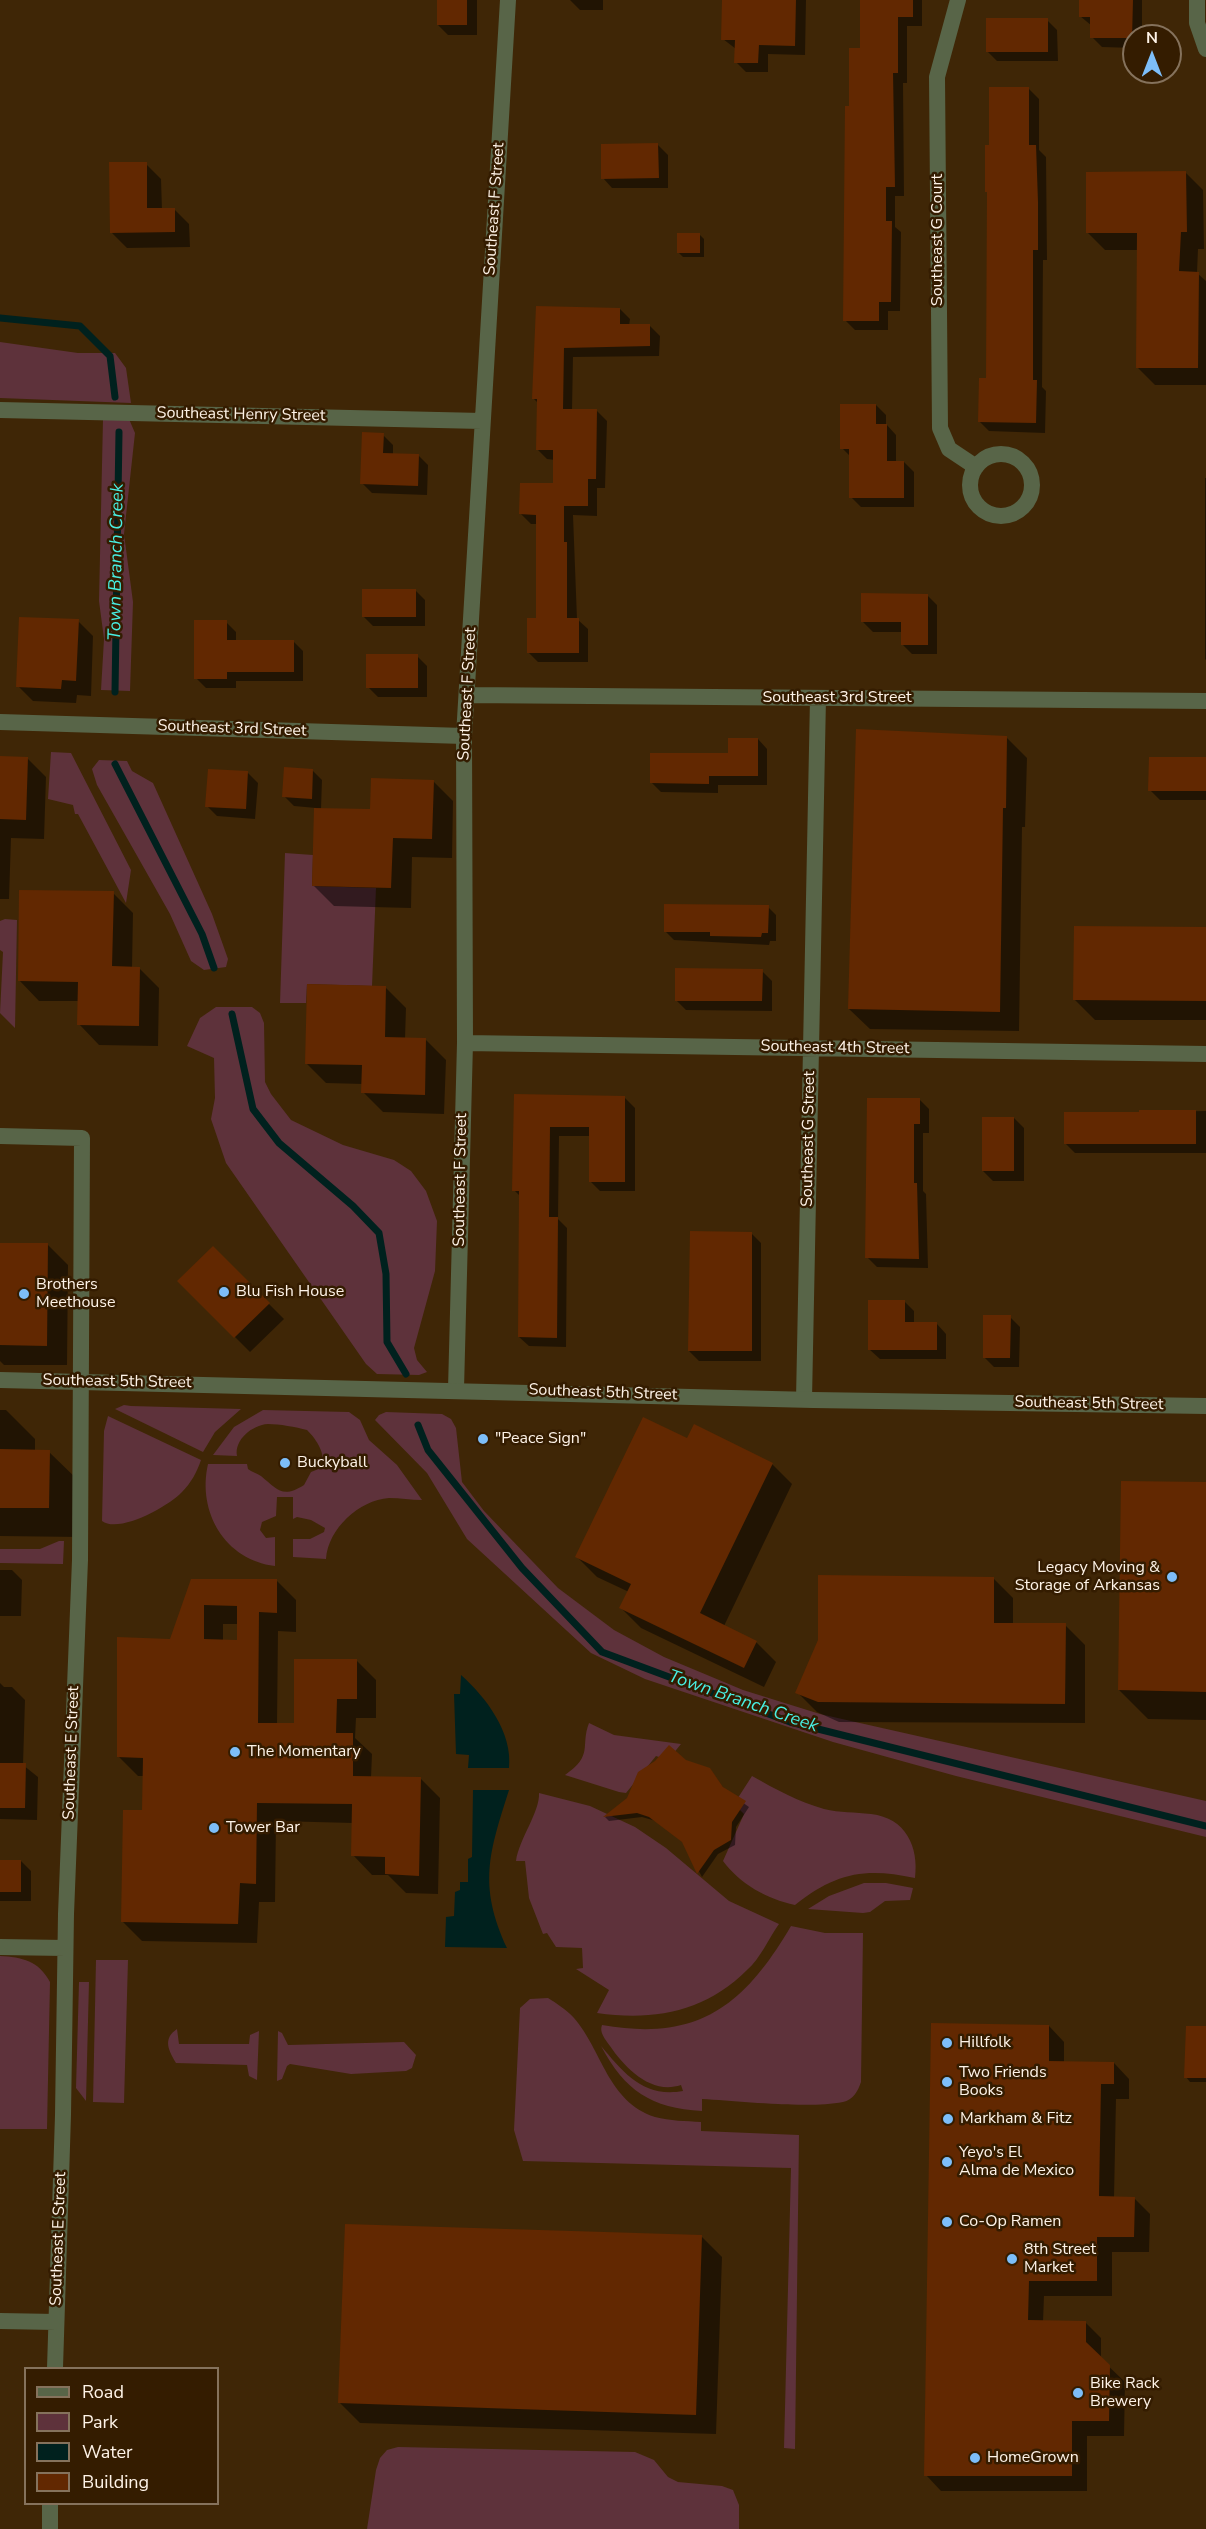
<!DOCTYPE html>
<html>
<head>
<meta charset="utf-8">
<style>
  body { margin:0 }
  #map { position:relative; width:1206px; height:2529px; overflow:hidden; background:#3f2606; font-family:"Nunito Sans",sans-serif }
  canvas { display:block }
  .legend { position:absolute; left:24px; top:2367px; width:195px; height:138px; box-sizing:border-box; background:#341c00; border:2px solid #85725c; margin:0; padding:8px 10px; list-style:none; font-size:18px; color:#fef3e7 }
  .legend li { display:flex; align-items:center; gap:12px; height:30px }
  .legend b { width:30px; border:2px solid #85725c }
  .north { position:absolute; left:1122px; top:24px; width:60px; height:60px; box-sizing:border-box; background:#341c00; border:2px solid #85725c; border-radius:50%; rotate:0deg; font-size:16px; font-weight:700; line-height:24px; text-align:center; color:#fef3e7 }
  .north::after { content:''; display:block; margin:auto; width:21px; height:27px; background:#7dbef9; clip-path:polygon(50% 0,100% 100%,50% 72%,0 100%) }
</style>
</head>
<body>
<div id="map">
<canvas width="1206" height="2529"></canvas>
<ul class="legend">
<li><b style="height:8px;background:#586548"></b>Road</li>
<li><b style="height:16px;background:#5e323b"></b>Park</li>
<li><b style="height:16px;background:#00211e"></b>Water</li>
<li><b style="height:16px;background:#622801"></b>Building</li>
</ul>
<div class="north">N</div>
</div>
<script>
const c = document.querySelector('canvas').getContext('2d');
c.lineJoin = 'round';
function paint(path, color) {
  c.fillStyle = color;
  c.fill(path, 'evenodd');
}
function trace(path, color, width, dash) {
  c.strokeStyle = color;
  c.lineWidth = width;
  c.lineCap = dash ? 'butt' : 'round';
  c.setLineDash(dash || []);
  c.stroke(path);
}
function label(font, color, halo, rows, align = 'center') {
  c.font = font + ' "Nunito Sans",sans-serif';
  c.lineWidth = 5;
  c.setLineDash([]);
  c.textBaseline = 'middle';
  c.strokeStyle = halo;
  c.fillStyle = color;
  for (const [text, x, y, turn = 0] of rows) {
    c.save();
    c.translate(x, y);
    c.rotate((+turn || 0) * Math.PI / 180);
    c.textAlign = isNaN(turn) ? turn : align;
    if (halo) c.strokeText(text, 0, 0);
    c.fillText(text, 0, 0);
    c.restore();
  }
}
paint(new Path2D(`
  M0,342L78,353H115L126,368L131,403L0,398Z
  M103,419H129L135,433L124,534L133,602L130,691L101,690L104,639L99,601Z
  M51,752L71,753L131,870L126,903L78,814H75L73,805L48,799Z
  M99,760L127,761L132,771L153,783L212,914L228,959L226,967L204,970L191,961L170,914L97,785L92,769Z
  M285,853L313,855L312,886L376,888L372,986L307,984L306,1003H280Z
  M5,919L17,920L15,1028L0,1013L3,952L0,950V921Z
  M216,1007H252L260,1013L264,1023L265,1082L271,1094L291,1120L343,1145L394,1160L411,1171L426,1191L437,1221L435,1271L414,1348L417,1360L427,1372L419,1375L377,1374L366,1364L226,1163L211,1119L215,1098L214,1058L187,1046L200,1018Z
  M124,1405L131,1406L241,1409L215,1432L203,1452L115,1409Z
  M263,1410L349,1412L360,1420L369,1440L397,1465L422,1500C411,1500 400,1498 389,1498C359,1500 328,1529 326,1559L293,1557V1539H310L324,1532L325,1528L311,1520L297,1517L293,1519V1497H277L276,1516L262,1522L260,1530L266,1538L275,1537V1566C225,1560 197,1512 208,1464H247L248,1469C252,1472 256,1473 261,1476C277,1489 282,1499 304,1485L311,1472L321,1468C327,1455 317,1440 307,1430C296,1427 279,1424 268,1424C252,1425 234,1440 237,1456L213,1455L234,1427Z
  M386,1412L442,1414L451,1419L456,1428L462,1482L484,1511L558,1588L614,1630L664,1657L743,1690L820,1714L1206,1801V1837L956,1776L833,1742L645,1679L591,1653L467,1539L427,1473L375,1420L379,1415Z
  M108,1416L201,1460C197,1472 191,1483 182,1492C169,1506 119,1534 102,1521L104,1431Z
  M59,1541H64L63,1564L0,1563V1549H40Z
  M589,1723L614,1735L681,1744L668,1760L656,1756L626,1793L619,1792L565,1775C594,1755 580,1746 589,1723Z
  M752,1776C775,1789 799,1802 824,1809C840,1813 855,1812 871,1814C906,1818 919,1847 915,1878C865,1867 835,1873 795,1905C767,1899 740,1884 723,1861L744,1814L734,1804Z
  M539,1793L590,1806L635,1827L666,1848L729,1901L779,1924C769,1938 760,1959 747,1970C705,2012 654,2021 597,2013L609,1990L576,1969L583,1968L582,1948L556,1947L547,1933L543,1934L529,1898L525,1861H516C519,1839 540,1812 539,1793Z
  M864,1883H886L913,1888L910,1900L885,1901L870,1912L863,1913L808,1909L829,1896Z
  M791,1926L825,1933H863L861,2082C858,2091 853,2100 843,2102C807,2109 741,2101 702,2099V2111C651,2108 625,2091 601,2046C624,2073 643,2098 683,2091L681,2085C651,2095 625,2068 610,2046C605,2039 599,2032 602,2025C698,2042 744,2006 791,1926Z
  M0,1956C22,1957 39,1961 50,1982L47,2129H0Z
  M96,1960H128L124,2103L93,2102Z
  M79,1982H89L86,2101L76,2088Z
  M548,1998C556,2003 567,2010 574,2018C602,2050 608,2102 655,2117C670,2121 686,2121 701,2122V2131L799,2135L795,2449L784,2448L791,2168L523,2161L514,2130L520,2008L530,1999Z
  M177,2029L179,2044H249L250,2035L259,2031L257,2080L249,2076L247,2065L176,2063C169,2051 162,2039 177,2029Z
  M278,2031L282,2033L288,2045L404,2042L416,2055L412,2068L406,2071L351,2074L290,2064L287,2066L282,2079L277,2081Z
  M398,2447L635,2452L654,2460L668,2477L678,2482L722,2486L733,2490L739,2505V2529H367L376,2470L380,2458L387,2450Z`), '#5e323b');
paint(new Path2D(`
  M461,1675C486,1697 513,1733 509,1768H468L469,1755L456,1754L454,1694H460Z
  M473,1790H509C489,1853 478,1885 507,1948L445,1947L446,1917L454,1916L455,1892L460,1890V1882H468V1859L472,1857Z`), '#00211e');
paint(new Path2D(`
  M438,0H477V35H448L438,25Z
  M570,0H603V10H580Z
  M724,0H806L805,55L768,54V72H746L736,62V49L723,39Z
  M861,0H922V26H907V83H903L904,196H895V227L901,232L900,311H888V330H855L845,320L851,107L861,49Z
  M1080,0H1142V36H1134V48L1102,47L1092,37V26L1080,16Z
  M1047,20L1057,30L1058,61H997L987,51Z
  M1029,89L1039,99V150L1046,157L1047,260H1043L1042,387L1046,391L1045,433L989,431L979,421L987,380L989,194L986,191L990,147Z
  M658,145L668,155V188H612L603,178Z
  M146,164L161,179L162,210L174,209L189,224L190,247L127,248L112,233Z
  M1186,173L1203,190L1204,249H1198L1197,273L1206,281V385H1155L1137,367L1139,250H1105L1087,232Z
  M700,235L704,239V257H683L678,252Z
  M538,308L620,309L630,319L629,326H650L660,336L659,356L573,357L572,410L597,411L607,421L605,488H597V516L573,515L577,619L588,629V662H538L528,652L538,619V524H531L521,514L555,485V460L547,459L538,450V403L533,398Z
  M876,405L886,415V424L896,435V462H904L914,472V507H861L851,497V457L842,448Z
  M383,435L393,445V454L418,455L428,465L427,495L372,493L362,483Z
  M1205,478H1206V660L1205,659Z
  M415,590L425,600V626H373L363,616Z
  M927,595L937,605V654H912L903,645V632H873L863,622Z
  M78,621L93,636L91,696L77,695L76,703L33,701L18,686Z
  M226,622L236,632V641H293L303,651V681H236V688H206L196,678Z
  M417,656L427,666V697H378L368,687Z
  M1007,738L1027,758L1025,827H1022L1019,1031L870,1029L849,1009Z
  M758,739L767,749V785H718V793L661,792L651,782L729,755Z
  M0,758H27L46,777L44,839L11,838L9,899H0Z
  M1206,759V800H1160L1150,790Z
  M312,770L322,780L321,809L372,811L433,781L453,801L452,858L412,857L411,908L334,906L314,886L316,808L294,806L284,796Z
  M248,773L258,783L255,819L217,816L207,806Z
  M113,893L133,913L132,968H139L159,988L158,1046L99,1045L79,1024V1001H39L19,980Z
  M768,907L776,915V941H770L769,945L674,940L666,932Z
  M1206,928V1020H1095L1075,1000Z
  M762,971L772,981V1011L686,1010L676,1000Z
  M386,988L406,1008L405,1039L426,1040L446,1060L444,1114L383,1112L363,1092V1084L326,1083L306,1063Z
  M515,1096L625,1098L635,1108V1191H600L591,1182V1136H559L558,1219L567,1228L566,1347L529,1346L519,1337L521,1197L514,1190Z
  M919,1099L929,1109V1133H923V1191L926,1194L928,1268L877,1267L867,1257Z
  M1206,1111V1153H1075L1065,1143V1114Z
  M1014,1118L1024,1128V1181H993L983,1171Z
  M751,1233L761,1243V1361H699L689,1351Z
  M0,1244L48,1245L68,1265L67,1365H4L0,1361Z
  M213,1248L284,1319L250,1352L179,1281Z
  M904,1301L914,1311V1324H937L946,1334V1359H880L870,1350Z
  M1010,1317L1020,1327L1019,1367H994L984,1357Z
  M0,1410H6L35,1439V1451L49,1452L79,1481L78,1537L0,1536Z
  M688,1440L772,1464L792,1484L724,1626L756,1642L776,1662L764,1687L641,1628L621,1608L629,1592L597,1577L577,1557Z
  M1206,1483V1720L1148,1719L1119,1690Z
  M0,1570H12L22,1580L21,1616H0Z
  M993,1578L1013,1598V1625H1065L1085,1645V1723L839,1722L817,1712L797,1692Z
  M192,1581H277L296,1600V1632L278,1631L277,1725H295L356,1660L376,1680V1718H356L355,1738L372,1754L371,1778L421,1779L440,1798L438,1894L406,1893L388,1875H372L353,1855V1823L276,1821L275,1902H259L257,1943L142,1941L122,1921L143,1812L144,1776H138L119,1757L171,1640ZM223,1624H238V1642L223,1641Z
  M0,1683L4,1687H12L25,1700L23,1765L38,1777L37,1820L0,1819Z
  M685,1761L710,1769L725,1790L749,1807L736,1827L735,1845L718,1854L702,1877L684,1843L656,1821L642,1817L609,1821L605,1817Z
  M21,1861L31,1871V1901H0V1862Z
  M1049,2026L1064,2042V2062L1114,2063L1129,2079V2099H1116L1114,2198H1134L1150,2214L1149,2252H1112V2296H1044L1043,2322L1086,2323L1101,2338V2359L1125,2382L1124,2436H1087V2491H941L926,2475Z
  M1206,2028V2082H1190L1186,2077Z
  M702,2237L722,2257L716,2434L360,2423L340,2403Z`), '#0007');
trace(new Path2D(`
  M0,318L80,326L110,356L115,397
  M115,692L119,432
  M115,764L202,934L214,968
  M232,1014L253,1109L279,1143L353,1206L379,1233L386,1274L387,1342L406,1374
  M418,1425L428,1450L522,1568L602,1652L790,1722L1206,1826`), '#00211e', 7);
paint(new Path2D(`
  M437,0H467V25H437Z
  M722,0H796L795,46L759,45L758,63H734L735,40H721Z
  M860,0H913V17H898V73H893L895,187H886V221H892L891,302H879V321H843L845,106H849V48H860Z
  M1079,0H1133L1132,38H1090V17H1079Z
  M986,18H1048V52H986Z
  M989,87H1029V145H1036L1038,202V250H1033V380H1037L1036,423L978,422L979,378H986L987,192H985V145H989Z
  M658,143L659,178L601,179V144Z
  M109,162H147V208H175V232L110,233Z
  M1186,171L1187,232H1181L1179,271L1199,272L1198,368H1136L1137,233H1086V172Z
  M677,233H700V253H677Z
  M536,306L620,308V324H650V346L564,348L563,409H597L596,479H588V506H564V542H567V618H579V653H527V618H536V515L519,514L520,483H553V450H536L537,399H532Z
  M840,404H876V424H887V461H904V498H849V449H840Z
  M362,432L384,433L383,453L419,454L418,486L360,484Z
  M362,589H416V617H362Z
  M861,593L928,594V645H901V622H861Z
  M19,617L79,619L76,681L62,680L61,689L16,687Z
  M194,620H227V640H294V672H227V679H194Z
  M366,654H418V688H366Z
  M856,729L1007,736L1006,808H1003L1000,1012L848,1009Z
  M728,738H758V776H709V784L650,783V753H728Z
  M0,756L28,757L26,820L0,819Z
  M1149,757H1206V791H1148Z
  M284,767L313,769L312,799L282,797Z
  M208,769L248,771L246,809L205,807Z
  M371,778L434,780L432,839L393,838L391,888L312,886L314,808L370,809Z
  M19,890L114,891L112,966L140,967L139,1026L77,1025L78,982L18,981Z
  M664,904L769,905L768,933H762L761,937L710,936V932H664Z
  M1074,926L1206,927V1001L1073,1000Z
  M675,968L763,969L762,1001H675Z
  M307,984L386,986L385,1037L426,1038L425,1095L361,1093L362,1065L305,1064Z
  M514,1094L625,1096V1182H589V1127H550L549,1217H558L557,1338L518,1337L519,1191H512Z
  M867,1098H920V1124H914V1183H917L919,1259L865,1258Z
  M1139,1110H1196V1144H1064V1112H1139Z
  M982,1117H1014V1171H982Z
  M690,1231L752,1232V1351H688Z
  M0,1243H48L47,1346L0,1345Z
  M213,1246L270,1303L234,1338L177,1281Z
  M868,1300H905V1322H937V1350H868Z
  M983,1315H1011L1010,1358H983Z
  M643,1417L687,1438L694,1424L773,1463L700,1613L757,1641L744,1668L619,1608L631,1584L575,1557Z
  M0,1449L50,1450L49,1508H0Z
  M1121,1481L1206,1482V1692L1118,1690Z
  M818,1575L994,1577V1623H1066L1065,1704L818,1702L795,1693L818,1640Z
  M191,1579H277V1613L259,1612L258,1723H294V1659H357V1699H337L336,1733H353V1776L421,1777L419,1876L385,1874V1857L351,1856L352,1804L257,1803L256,1884L240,1883L238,1924L121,1922L123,1810H142L143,1758L117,1757V1637L170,1639ZM204,1605L237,1606V1640L204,1639Z
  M669,1745L686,1760L710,1768L723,1787L746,1801L732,1822L731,1840L714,1850L697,1874L682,1842L649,1817L637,1813L603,1817L627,1798L638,1772L655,1761Z
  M0,1763H26L25,1808H0Z
  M0,1860H21V1892H0Z
  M931,2023L1049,2025V2061L1114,2062V2084H1101L1099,2196L1135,2197L1134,2237H1097V2281H1029L1028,2320L1086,2321V2342L1110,2365L1109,2421H1072V2476H924Z
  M1186,2026H1206V2078H1184Z
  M345,2224L702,2235L696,2415L338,2403Z`), '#622801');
trace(new Path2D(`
  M958,0L937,77L940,428L949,449L976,467
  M1197,0V23L1206,49
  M0,410L482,421
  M970 485a31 31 0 1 1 62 0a31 31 0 1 1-62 0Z
  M467,695L1206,701
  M465,1043L1206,1054
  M0,1136L82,1138L80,1560L66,1914L63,2115L55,2368
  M456,1389L465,1043L464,736L508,0
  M804,1399L818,698
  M0,1947L65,1948
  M0,2321L56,2322
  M50,2529V2504`), '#586548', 16);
trace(new Path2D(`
  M0,722L464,736
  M0,1380L813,1400L1206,1406`), '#586548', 16);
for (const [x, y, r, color] of [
  [224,1292,6,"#7dbef9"],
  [24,1294,6,"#7dbef9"],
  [483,1439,6,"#7dbef9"],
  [285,1463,6,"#7dbef9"],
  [1172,1577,6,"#7dbef9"],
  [235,1752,6,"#7dbef9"],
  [214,1828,6,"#7dbef9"],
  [947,2043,6,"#7dbef9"],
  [947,2082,6,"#7dbef9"],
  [948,2119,6,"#7dbef9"],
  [947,2162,6,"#7dbef9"],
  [947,2222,6,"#7dbef9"],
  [1012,2259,6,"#7dbef9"],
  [1078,2393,6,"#7dbef9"],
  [975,2458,6,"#7dbef9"]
]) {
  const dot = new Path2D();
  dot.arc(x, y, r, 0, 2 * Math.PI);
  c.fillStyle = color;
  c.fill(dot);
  trace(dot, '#341c00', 2);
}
label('16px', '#fef3e7', '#341c00', [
  ["Southeast F Street",495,209,-86],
  ["Southeast G Court",938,240,-90],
  ["Southeast Henry Street",241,415,1],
  ["Southeast F Street",468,694,-87],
  ["Southeast 3rd Street",837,698],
  ["Southeast 3rd Street",232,729,2],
  ["Southeast 4th Street",835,1048,1],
  ["Southeast G Street",809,1139,-89],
  ["Southeast F Street",461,1180,-89],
  ["Southeast 5th Street",117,1382,1],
  ["Southeast 5th Street",603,1393,2],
  ["Southeast 5th Street",1089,1404,1],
  ["Southeast E Street",72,1753,-88],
  ["Southeast E Street",59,2239,-88]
]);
label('16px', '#fef3e7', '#341c00', [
  ["Brothers",36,1285],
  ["Meethouse",36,1303],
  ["Blu Fish House",236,1292],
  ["\"Peace Sign\"",495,1439],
  ["Buckyball",297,1463],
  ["Legacy Moving &",1160,1568,"right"],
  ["Storage of Arkansas",1160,1586,"right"],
  ["The Momentary",247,1752],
  ["Tower Bar",226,1828],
  ["Hillfolk",959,2043],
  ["Two Friends",959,2073],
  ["Books",959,2091],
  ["Markham & Fitz",960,2119],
  ["Yeyo's El",959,2153],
  ["Alma de Mexico",959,2171],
  ["Co-Op Ramen",959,2222],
  ["8th Street",1024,2250],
  ["Market",1024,2268],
  ["Bike Rack",1090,2384],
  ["Brewery",1090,2402],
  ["HomeGrown",987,2458]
], 'left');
label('italic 18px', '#48f0e3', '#341c00', [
  ["Town Branch Creek",117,562,-89],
  ["Town Branch Creek",743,1702,19]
]);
</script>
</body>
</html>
